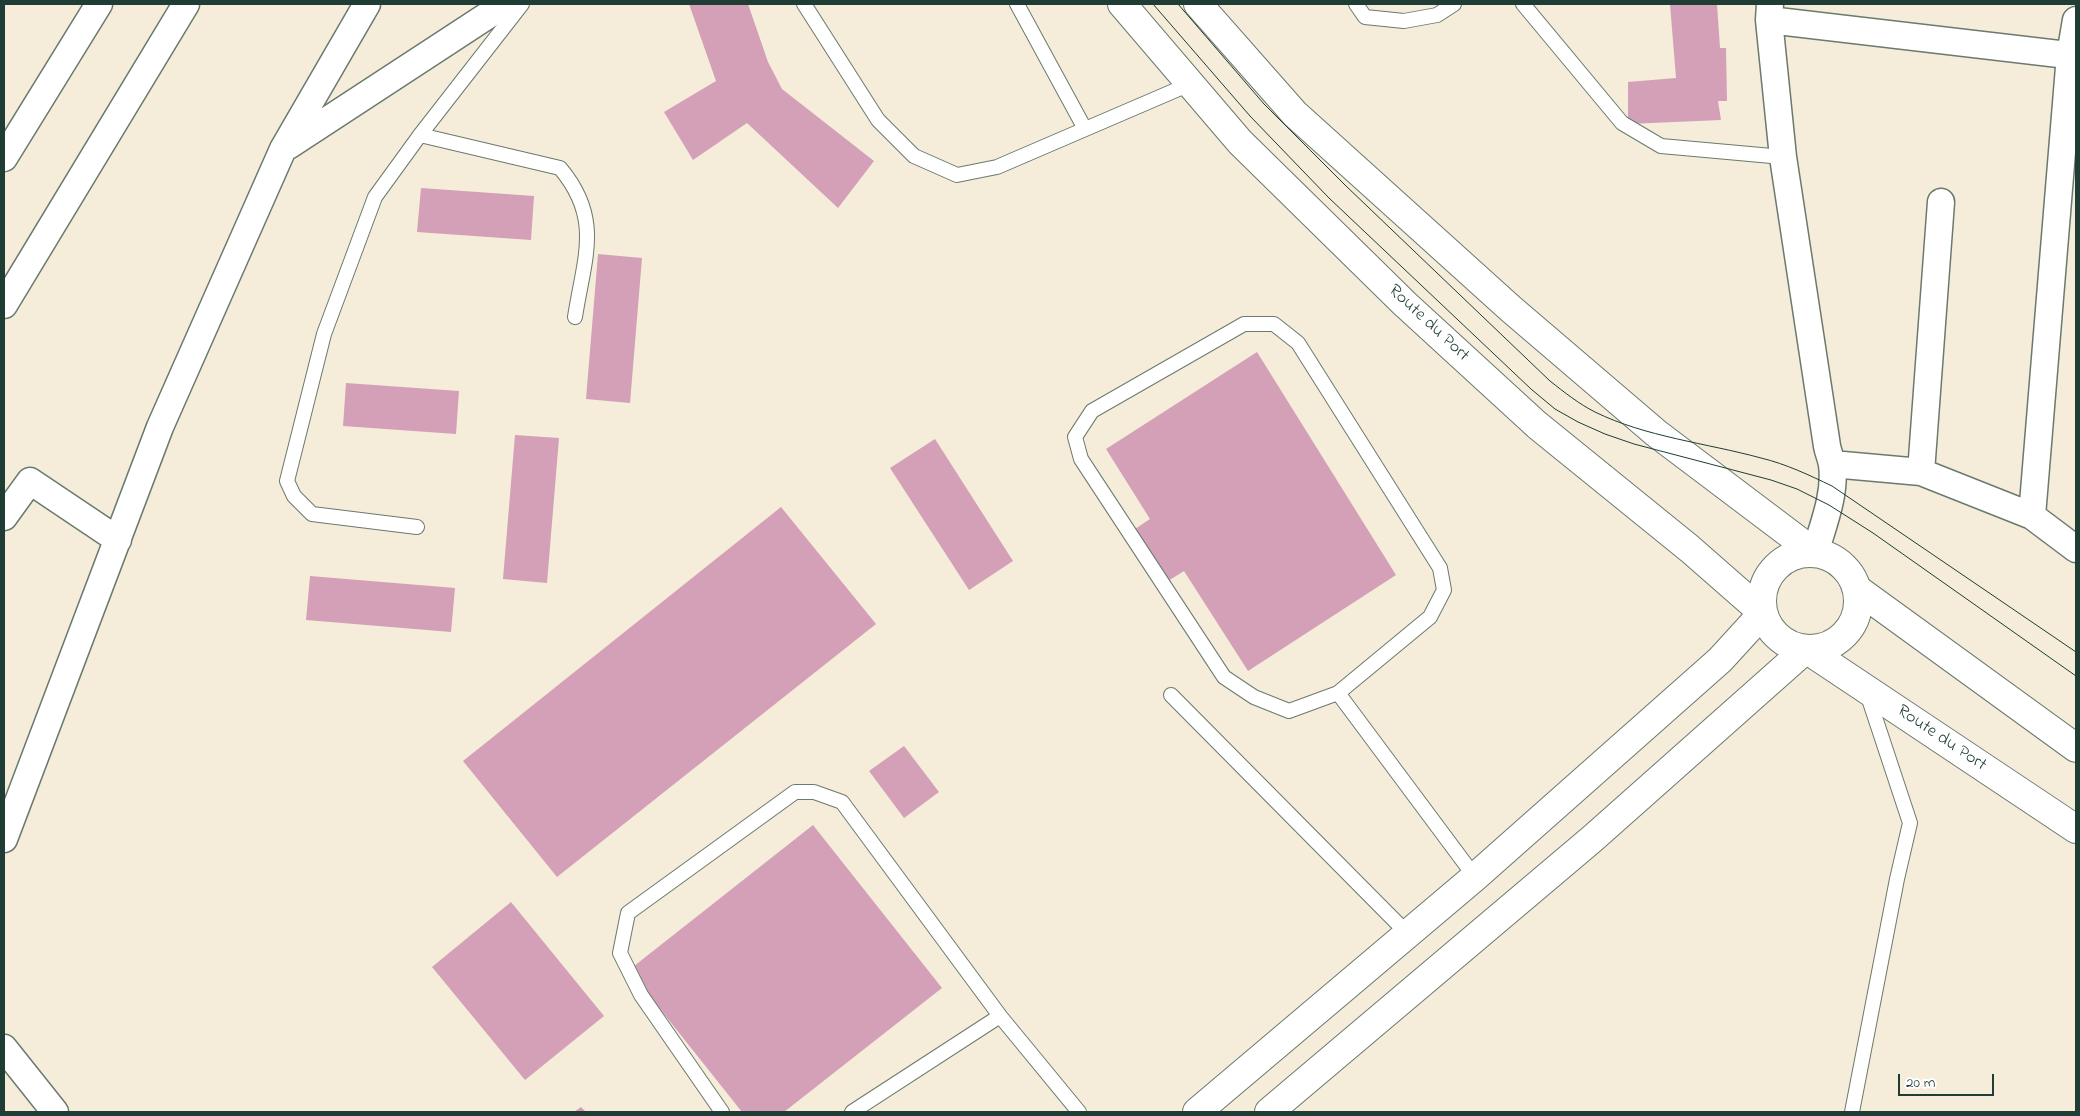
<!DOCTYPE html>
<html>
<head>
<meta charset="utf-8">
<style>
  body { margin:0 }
  #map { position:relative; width:2080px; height:1116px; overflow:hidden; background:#f5ecd9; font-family:"Indie Flower",sans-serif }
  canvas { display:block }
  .frame { position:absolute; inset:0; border:5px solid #1f3d34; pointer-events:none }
  .scale { position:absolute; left:1898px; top:1074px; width:96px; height:22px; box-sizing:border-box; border:2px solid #1f3d34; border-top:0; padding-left:6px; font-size:15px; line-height:18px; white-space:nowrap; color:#1f3d34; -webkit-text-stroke:4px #fff; paint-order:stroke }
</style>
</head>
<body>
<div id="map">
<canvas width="2080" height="1116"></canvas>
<div class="frame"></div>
<div class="scale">20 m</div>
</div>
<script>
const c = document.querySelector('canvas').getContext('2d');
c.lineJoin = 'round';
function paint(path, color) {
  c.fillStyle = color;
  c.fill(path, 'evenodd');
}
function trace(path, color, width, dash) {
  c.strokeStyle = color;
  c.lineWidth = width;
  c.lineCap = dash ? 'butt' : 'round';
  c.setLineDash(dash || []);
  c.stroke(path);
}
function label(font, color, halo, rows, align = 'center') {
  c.font = font + ' "Indie Flower",sans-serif';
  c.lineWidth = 4;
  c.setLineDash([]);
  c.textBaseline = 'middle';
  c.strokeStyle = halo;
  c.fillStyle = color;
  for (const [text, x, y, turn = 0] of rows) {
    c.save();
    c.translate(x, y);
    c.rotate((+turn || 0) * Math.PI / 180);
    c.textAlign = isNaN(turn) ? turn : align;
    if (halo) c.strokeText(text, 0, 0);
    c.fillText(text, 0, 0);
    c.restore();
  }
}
paint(new Path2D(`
  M689,4H748L768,62L782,89L874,161L838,208L747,123L693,160L664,112L716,81Z
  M1670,4H1717L1720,48H1726L1727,101H1718L1721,120L1628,124V82L1676,78Z
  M421,188L534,196L531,240L417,232Z
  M598,254L642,258L630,403L586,399Z
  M1257,352L1396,575L1248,671L1184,571L1168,581L1135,529L1150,519L1106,449Z
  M346,383L459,391L456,434L343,426Z
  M515,435L559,438L547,583L503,579Z
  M935,439L1013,561L969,590L890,468Z
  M781,507L876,624L557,877L463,761Z
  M310,576L455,588L451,632L306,620Z
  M904,746L939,792L904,818L869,771Z
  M813,825L942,988L784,1112H742L629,970Z
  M511,902L604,1016L525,1080L432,967Z
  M581,1107L586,1112H574Z`), '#d3a0b8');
const service = new Path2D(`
  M804,4L878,120L914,156L957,175L997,167L1190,84
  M1017,4L1085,129
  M1356,4L1365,17L1404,21L1437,15L1454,4
  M1523,4L1622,123L1661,146L1783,157
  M420,135L560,168C603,219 584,258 575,317
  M1244,324H1274L1298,343L1440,568L1444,590L1430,617L1338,693L1289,711L1254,697L1224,677L1081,459L1075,437L1092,411Z
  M417,527L312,514L294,496L287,481L324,334L375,197L420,135L522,4
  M1338,693L1475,877
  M1171,695L1409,935
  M722,1112L641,995L620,953L628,913L795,792H814L842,802L1000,1016L1079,1112
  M852,1112L1000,1016
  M1852,1112L1897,879L1910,823L1867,693`);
const minor = new Path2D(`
  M1770,4L1769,20L1783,157L1827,446C1828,452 1831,458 1832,465C1836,494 1823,525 1815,553
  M1769,20L2076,56
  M288,146L505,4
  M4,158L99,4
  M4,305L186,4
  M1832,464L1921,472L2032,516L2076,549
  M1921,472L1941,202
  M2032,516L2070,55L2076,20
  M4,517L30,481L118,540
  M4,839L160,427L283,149L367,4
  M4,1048L55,1112`);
const secondary = new Path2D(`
  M1122,4L1240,142L1405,304L1537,425L1690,549L1763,613L1720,660L1475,877L1197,1112
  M1198,4L1295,114L1511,309L1656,433L1815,553
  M1762 601a48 48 0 1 1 96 0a48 48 0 1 1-96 0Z
  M1269,1112L1592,839L1806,649`);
const trunk = new Path2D(`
  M1857,589L2076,748
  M1806,649L2076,829`);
trace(service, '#6a7a6e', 16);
trace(minor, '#6a7a6e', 29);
trace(secondary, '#6a7a6e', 30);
trace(trunk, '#6a7a6e', 30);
trace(service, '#fff', 14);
trace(minor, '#fff', 26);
trace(secondary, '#fff', 28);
trace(trunk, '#fff', 28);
trace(new Path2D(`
  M1153,4L1250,116L1329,198L1531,389L1555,409L1578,422L1605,434L1634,444L1771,480L1797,489L1829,505L1873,533L2076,676
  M1178,4L1264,104L1345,185L1550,381C1564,392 1579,404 1595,412C1646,437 1706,443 1761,458C1786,464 1809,475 1832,486L2076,652`), '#1f3d34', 1);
label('18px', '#1f3d34', '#fff', [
  ["Route du Port",1428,324,43],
  ["Route du Port",1941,739,34]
]);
</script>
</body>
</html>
